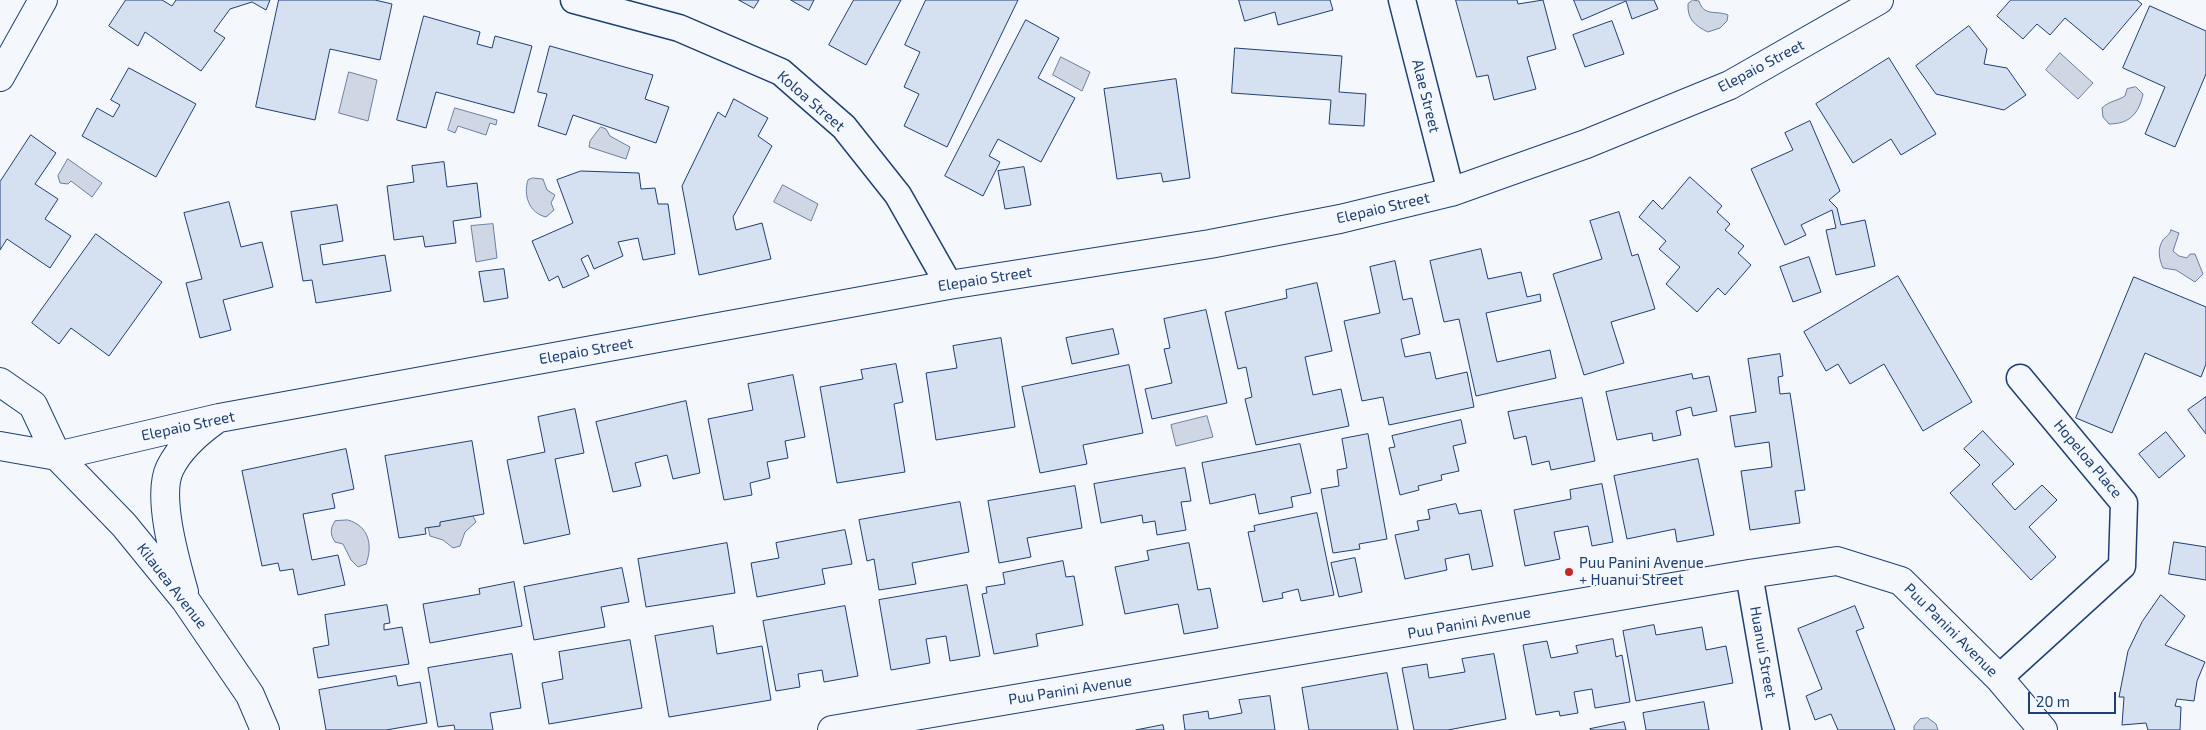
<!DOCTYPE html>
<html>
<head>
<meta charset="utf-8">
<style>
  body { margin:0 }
  #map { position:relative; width:2206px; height:730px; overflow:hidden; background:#f4f7fb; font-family:"Exo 2",sans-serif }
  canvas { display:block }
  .scale { position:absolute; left:2028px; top:692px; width:88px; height:22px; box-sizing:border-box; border:2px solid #1d3f73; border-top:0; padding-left:6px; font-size:15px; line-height:18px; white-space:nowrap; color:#1d3f73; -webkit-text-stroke:4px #f4f7fb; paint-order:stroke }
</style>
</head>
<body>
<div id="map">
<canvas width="2206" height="730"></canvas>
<div class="scale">20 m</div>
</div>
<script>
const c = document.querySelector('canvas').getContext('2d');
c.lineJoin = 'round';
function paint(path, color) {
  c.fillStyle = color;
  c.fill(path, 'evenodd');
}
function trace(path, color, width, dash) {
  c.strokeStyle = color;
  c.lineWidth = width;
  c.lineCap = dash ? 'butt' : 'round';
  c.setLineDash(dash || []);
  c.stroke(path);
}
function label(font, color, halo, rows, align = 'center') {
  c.font = font + ' "Exo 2",sans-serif';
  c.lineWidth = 4;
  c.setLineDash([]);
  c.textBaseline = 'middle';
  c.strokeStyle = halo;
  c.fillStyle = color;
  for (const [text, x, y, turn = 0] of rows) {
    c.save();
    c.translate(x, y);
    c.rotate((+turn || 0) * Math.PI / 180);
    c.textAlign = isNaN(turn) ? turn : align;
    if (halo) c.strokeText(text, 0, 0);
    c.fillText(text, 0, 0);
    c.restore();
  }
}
const water = new Path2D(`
  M1693,0L1699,1C1704,17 1716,10 1728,15L1727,21L1720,28L1708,32C1695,26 1687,19 1688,4Z
  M2060,53L2093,83L2078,99L2046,70Z
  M1061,57L1090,72L1082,91L1053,75Z
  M349,72L377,80L368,121L339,113Z
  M2136,87L2143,94C2139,113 2130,124 2109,124L2103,117L2102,108C2109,101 2117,101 2125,96L2127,89Z
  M455,108L497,120L496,125L490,123L486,135L458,126L455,133L448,130Z
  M601,127L606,129L610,136L630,147L626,159L589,147L590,141Z
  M68,159L102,183L92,197L71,181L68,184L60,183L58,176Z
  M533,178L543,179L547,190L555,195L551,203L554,210L546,217C529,213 523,195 528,180Z
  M783,185L818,204L811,221L774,202Z
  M493,224L497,258L476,262L471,226Z
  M2171,230L2179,233L2173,251L2179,256L2187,258L2190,254H2195L2203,274L2195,282L2176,270L2163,268C2159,259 2157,249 2163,240C2166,236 2169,236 2171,230Z
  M1207,416L1213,437L1176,446L1171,425Z
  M473,516L476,522L465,532L460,546L453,548L443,540L430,536L428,527L434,520Z
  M348,520C369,526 373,545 366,564L358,567L351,560L343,544L335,542C330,534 330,529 335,521Z
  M1928,718L1936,724L1938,730H1914V726L1920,719Z`);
paint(water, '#cfd7e4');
trace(water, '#687fa3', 1);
const building = new Path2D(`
  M126,0H162L172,6L176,0H270L266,10L252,2L230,9L214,31L225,38L201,71L145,32L138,46L109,26Z
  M279,0H375L392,4L380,60L330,49L315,120L256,107Z
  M739,0H759L754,8Z
  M791,0H814L809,10Z
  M854,0H901L866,65L829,45Z
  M926,0H1018L947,147L904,126L919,94L904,87L920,52L905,45Z
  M1239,0H1330L1333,10L1278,25L1275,12L1245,21Z
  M1456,0H1517L1518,4L1543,0L1556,49L1527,57L1536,89L1494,100L1488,75L1477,77Z
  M1574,0H1654L1658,9L1632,19L1626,1L1582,20Z
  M2011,0H2137L2142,4L2103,50L2065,18L2050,35L2037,24L2023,39L1997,16Z
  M2150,6L2206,31V74L2175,147L2145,134L2165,87L2123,68Z
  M424,16L480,32L477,44L492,48L495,36L532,46L514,113L436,92L426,128L397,120Z
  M1026,20L1059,38L1038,78L1075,98L1041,162L998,139L989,156L1000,162L983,196L945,176Z
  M1612,21L1624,54L1585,67L1573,35Z
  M1969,26L1987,49L1984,64L2007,68L2026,95L2004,110L1936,94L1916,66Z
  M550,46L653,75L645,99L669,107L656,143L573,115L566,135L538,126L547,94L538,92Z
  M1235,48L1342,56L1339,92L1366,94L1364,126L1329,124L1331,100L1232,93Z
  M1889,58L1936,134L1901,155L1891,139L1853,163L1816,104Z
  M129,68L196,104L156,177L82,136L97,108L113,117L120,105L111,100Z
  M1176,79L1190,178L1163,182L1161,173L1117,179L1104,89Z
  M734,99L768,118L758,136L772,146L733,217L736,230L762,223L771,259L699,275L682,186L718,112L725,117Z
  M1810,121L1840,191L1829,200L1837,208L1841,225L1865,220L1875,266L1836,275L1826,230L1836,228L1832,210L1801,225L1806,235L1785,245L1751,169L1793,150L1785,133Z
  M31,135L56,153L35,184L58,199L45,219L71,236L50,268L7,239L0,250V182Z
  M444,162L447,187L477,183L481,217L453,221L456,243L425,247L423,236L394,240L387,186L414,182L412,166Z
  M1024,167L1031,205L1005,209L998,171Z
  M581,171L639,173L641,189L655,188L658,204H668L675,254L643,260L638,238L618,242L623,256L594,269L588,255L581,259L589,276L563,288L558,276L549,281L532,241L573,223L557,180Z
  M1690,177L1722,206L1717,212L1730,224L1725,230L1744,246L1738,253L1751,265L1725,295L1718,288L1697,312L1666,284L1680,267L1659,249L1666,241L1639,217L1653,200L1662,209Z
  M229,202L241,247L262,242L273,287L223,300L231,330L200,338L186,283L202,279L184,213Z
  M337,205L343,241L320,245L323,265L385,255L391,291L316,303L312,280L303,281L291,212Z
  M1619,212L1632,256L1638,254L1655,309L1611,322L1624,363L1584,375L1553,274L1602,259L1590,221Z
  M96,234L162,282L109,356L71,328L59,344L32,323Z
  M1481,249L1488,279L1521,272L1527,297L1540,294L1541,301L1486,313L1497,362L1550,350L1556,378L1476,396L1459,319L1444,322L1430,261Z
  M1809,257L1821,292L1793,302L1780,267Z
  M1395,261L1403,300L1412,298L1420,334L1401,339L1405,357L1430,352L1436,379L1467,372L1474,407L1389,425L1383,397L1362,401L1344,321L1380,313L1370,267Z
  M504,269L508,298L484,302L479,272Z
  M1898,276L1972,402L1923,431L1884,364L1850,384L1838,364L1826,371L1804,332Z
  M2134,277L2206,307V364L2201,377L2145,353L2112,433L2076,418Z
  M1317,283L1332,351L1305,357L1313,395L1341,389L1349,426L1256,445L1245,399L1252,397L1246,367L1238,369L1225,312L1287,298L1286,290Z
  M1206,310L1227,403L1152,419L1145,389L1172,383L1164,349L1170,348L1164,319Z
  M1113,329L1119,354L1072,364L1066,338Z
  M1001,338L1015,427L936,440L926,373L957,368L953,346Z
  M1780,354L1783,376L1778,377L1780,394L1790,393L1805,490L1795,491L1800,523L1750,530L1741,471L1772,467L1769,442L1735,447L1730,416L1756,412L1748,359Z
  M896,364L903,402L894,404L905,472L837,483L820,387L863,379L861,370Z
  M1129,365L1143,433L1083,445L1087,464L1040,473L1022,387Z
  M1692,374L1693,379L1709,376L1717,411L1693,416L1691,407L1676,411L1681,435L1653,441L1652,433L1617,440L1606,392Z
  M793,375L805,437L785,441L788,458L767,462L770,478L750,483L752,495L724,500L708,419L753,410L748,384Z
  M2206,397V434L2188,410Z
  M1582,398L1595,461L1551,470L1549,461L1532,465L1526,436L1514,439L1508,412Z
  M686,401L700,473L673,479L667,455L635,463L641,486L613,492L596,422Z
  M575,409L584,453L555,459L570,534L524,544L507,460L545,452L538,417Z
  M1461,420L1466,443L1453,446L1459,471L1441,475L1442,480L1418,486L1419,490L1400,495L1389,448L1395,447L1392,436Z
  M1983,431L2014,464L1992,484L2015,510L2042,485L2057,500L2029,527L2056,557L2031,580L1950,493L1980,465L1964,449Z
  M2166,432L2185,456L2159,478L2139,454Z
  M1368,434L1387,539L1359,544L1360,549L1333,553L1321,489L1339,486L1337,470L1347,468L1342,439Z
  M472,441L484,514L440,522V526L425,528L426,534L399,538L385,456Z
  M1300,444L1311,493L1291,497L1293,507L1259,514L1255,494L1210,504L1202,463Z
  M346,449L354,489L332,494L335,508L303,514L312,560L338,555L345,585L298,595L293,569L280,571L278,563L262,566L242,471Z
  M1698,459L1714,535L1677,542L1675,529L1627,539L1614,476Z
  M1185,468L1191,501L1181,502L1186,530L1157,535L1155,521L1143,523L1142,515L1101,523L1094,484Z
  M1602,484L1613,542L1592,546L1588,526L1554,532L1560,559L1525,566L1514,510L1571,499L1570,490Z
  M1075,486L1082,528L1027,538L1031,557L999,563L988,501Z
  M960,502L969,552L912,563L916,584L879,590L874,559L867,561L859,520Z
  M1456,504L1459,514L1481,510L1493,566L1472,570L1469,554L1445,559L1447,570L1405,579L1395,535L1419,530L1417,521L1430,519L1428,510Z
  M1317,513L1334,595L1301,601L1298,589L1282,593L1283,598L1263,602L1248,532L1255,531L1254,526Z
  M845,530L852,564L822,569L825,584L757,597L751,563L779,558L776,543Z
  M2174,542L2206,547V580L2169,574Z
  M727,543L735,593L646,607L638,559Z
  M1189,543L1198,590L1210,588L1218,628L1184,634L1178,604L1125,614L1115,567L1149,560L1147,551Z
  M1355,558L1362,592L1339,597L1331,563Z
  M1063,561L1066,577L1074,576L1083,625L1036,634L1038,646L994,654L982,594L987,593L986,587L1005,584L1003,573Z
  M622,568L629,602L601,607L605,627L534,640L524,587Z
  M514,582L522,626L430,643L423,604L480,594L479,589Z
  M967,585L980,656L950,661L946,636L926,639L930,663L891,670L879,600Z
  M2161,595L2185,616L2165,645L2205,662L2197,681L2194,701L2177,699L2175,706L2181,707L2180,730H2148L2146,723L2122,725L2124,697H2119L2128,651L2142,622Z
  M387,605L390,623L384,624V630L402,627L409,664L318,678L313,648L329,645L325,615Z
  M845,606L858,676L824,682L822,670L798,674L800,687L776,691L763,621Z
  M1855,606L1864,628L1856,631L1895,730H1838L1831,714L1815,720L1806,696L1822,689L1798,629Z
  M1654,625L1656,635L1702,627L1706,650L1726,646L1733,683L1636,701L1623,631Z
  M713,626L717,654L762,646L771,700L669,717L655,636Z
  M1613,639L1616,657L1622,655L1630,702L1595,708L1592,689L1574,692L1578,713L1560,716L1559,711L1536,715L1523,645L1547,641L1551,658L1578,653L1576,646Z
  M630,640L642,708L549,724L542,683L563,679L559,652Z
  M512,654L521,708L490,713L493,730H455L454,725L438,727L428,668Z
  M1494,654L1506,719L1448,730H1414L1402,668L1427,664L1429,678L1465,672L1462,659Z
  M1387,673L1398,730H1309L1302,688Z
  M396,676L398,686L420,682L427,723L386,730H326L319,690Z
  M1270,696L1275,730H1185L1183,715L1208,711L1209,719L1242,713L1239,700Z
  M1704,702L1709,730H1646L1643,713Z
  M1624,722L1626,730H1591L1590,729Z
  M1163,725L1164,730H1136Z`);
paint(building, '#d5e0f0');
trace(building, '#1d3f73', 1);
const street = new Path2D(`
  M574,0L679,28L781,72L844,127L898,195L949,285
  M1402,0L1451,192
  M1749,574L1776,730
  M1999,678L2122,566L2124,503L2020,378`);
const secondary = new Path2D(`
  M0,77L43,0
  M0,382L33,405L57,456L124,525L186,601L250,695L265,730
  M0,446L57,456L219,418L949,285L1210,244L1340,219L1451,192L1586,144L1730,85L1879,0
  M184,592C176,563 156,496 170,468C180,448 196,434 214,421
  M832,730L1749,574L1837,561L1901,581L1999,678L2043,730`);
trace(street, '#1d3f73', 29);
trace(secondary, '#1d3f73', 30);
trace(street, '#f4f7fb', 26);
trace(secondary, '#f4f7fb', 28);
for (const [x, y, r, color] of [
  [1569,572,5,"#c62828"]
]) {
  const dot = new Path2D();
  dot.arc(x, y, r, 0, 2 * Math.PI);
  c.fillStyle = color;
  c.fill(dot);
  trace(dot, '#f4f7fb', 2);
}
label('15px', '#1d3f73', '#f4f7fb', [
  ["Elepaio Street",1761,66,-28],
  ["Alae Street",1426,96,76],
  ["Koloa Street",811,101,41],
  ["Elepaio Street",1383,208,-13],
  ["Elepaio Street",985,279,-9],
  ["Elepaio Street",586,351,-10],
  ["Elepaio Street",188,426,-12],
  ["Hopeloa Place",2088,459,50],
  ["Kilauea Avenue",172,586,52],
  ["Puu Panini Avenue",1469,623,-10],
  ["Puu Panini Avenue",1951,630,45],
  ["Huanui Street",1763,652,80],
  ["Puu Panini Avenue",1070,690,-9]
]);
label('15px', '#1d3f73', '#f4f7fb', [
  ["Puu Panini Avenue",1579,563],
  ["+ Huanui Street",1579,580]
], 'left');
</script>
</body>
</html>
